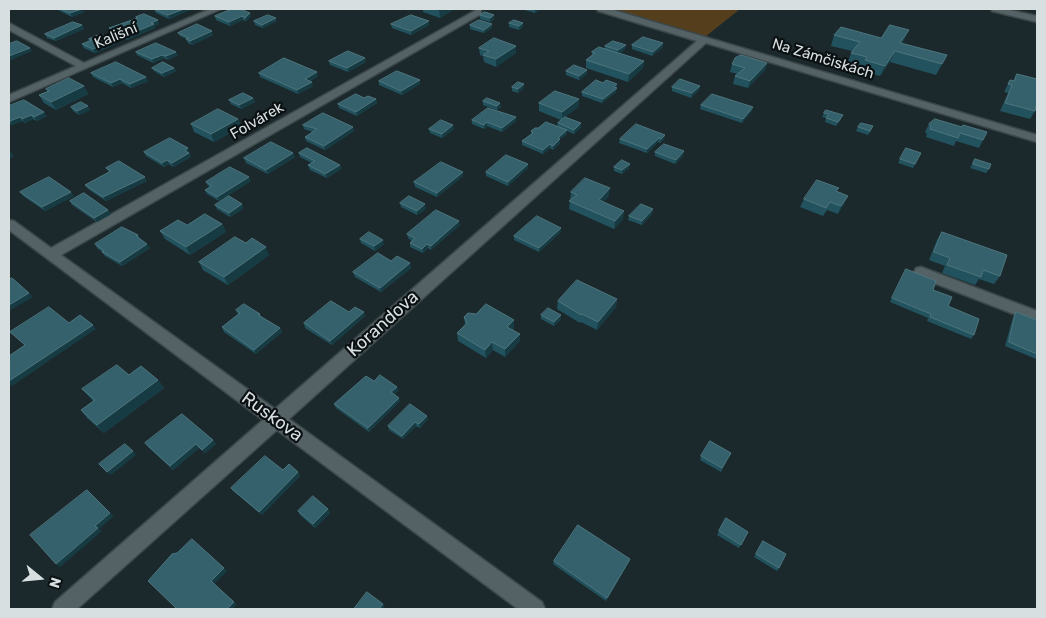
<!DOCTYPE html>
<html>
<head>
<meta charset="utf-8">
<style>
  body { margin:0 }
  #map { position:relative; width:1046px; height:618px; overflow:hidden; background:#1c292c; font-family:Rubik,sans-serif }
  canvas { display:block }
  .frame { position:absolute; inset:0; border:10px solid #d7dfe1; pointer-events:none }
  .north { position:absolute; left:15px; top:553px; width:50px; height:50px; -webkit-text-stroke:4px #0b1012; paint-order:stroke; rotate:107deg; font-size:14px; font-weight:700; line-height:20px; text-align:center; color:#d7dfe1 }
  .north::after { content:''; display:block; margin:auto; width:18px; height:22px; background:#d7dfe1; clip-path:polygon(50% 0,100% 100%,50% 72%,0 100%) }
</style>
</head>
<body>
<div id="map">
<canvas width="1046" height="618"></canvas>
<div class="frame"></div>
<div class="north">N</div>
</div>
<script>
const c = document.querySelector('canvas').getContext('2d');
c.lineJoin = 'round';
function paint(path, color) {
  c.fillStyle = color;
  c.fill(path, 'evenodd');
}
function trace(path, color, width, dash) {
  c.strokeStyle = color;
  c.lineWidth = width;
  c.lineCap = dash ? 'butt' : 'round';
  c.setLineDash(dash || []);
  c.stroke(path);
}
function label(font, color, halo, rows, align = 'center') {
  c.font = font + ' Rubik,sans-serif';
  c.lineWidth = 4.5;
  c.setLineDash([]);
  c.textBaseline = 'middle';
  c.strokeStyle = halo;
  c.fillStyle = color;
  for (const [text, x, y, turn = 0] of rows) {
    c.save();
    c.translate(x, y);
    c.rotate((+turn || 0) * Math.PI / 180);
    c.textAlign = isNaN(turn) ? turn : align;
    if (halo) c.strokeText(text, 0, 0);
    c.fillText(text, 0, 0);
    c.restore();
  }
}
paint(new Path2D(`
  M611,9H740L705,37Z`), '#553e1c');
const minor = new Path2D(`
  M210,9H221L9,102V95L76,66L9,30V23L84,63Z
  M478,9L481,10V14L61,255L275,409L697,41L598,11L597,9H610L1037,135V142L706,43L289,419L542,602L545,609H518L277,430L77,609H52L55,602L263,420L9,230V220L14,221L51,248Z
  M991,9H1005L1037,16V22L992,11Z
  M921,267L1037,311V323L916,276L914,272L916,268Z`);
trace(minor, '#3c474a', 3);
paint(minor, '#546266');
paint(new Path2D(`
  M57,9H82L84,12L72,17L58,10Z
  M154,9H189L190,10L169,19L156,13Z
  M423,9H453V10L440,18L423,12Z
  M521,9H541L535,13Z
  M480,15H494V19L490,22L480,19Z
  M215,16H251L246,21L243,20L230,26L216,20Z
  M136,17L159,24L154,26L155,28L127,40L111,32L109,28L137,18Z
  M254,21H277L263,28L255,25Z
  M509,23L523,27L519,30L509,27Z
  M391,24L429,25L411,35L392,28Z
  M82,25L84,29L56,41L47,38L45,34Z
  M470,25L492,28L484,33L470,29Z
  M178,33L213,35L192,45L188,43L186,39L180,36Z
  M834,35L881,38L904,41L902,43L947,55L936,75L890,62L880,76L861,71L862,68L847,64L852,51L831,46Z
  M89,39L114,40L116,44L95,53L84,48L82,44L90,40Z
  M663,43V47L652,56L632,49V45Z
  M516,46V53L496,67L484,62L483,56L480,55L479,48Z
  M605,46L625,49L620,53L644,61L643,68L628,82L586,68V60L592,55V52L605,48Z
  M136,52L178,55L168,60L164,58L153,63L137,55Z
  M329,61L366,62L348,72L330,65Z
  M767,63L765,70L748,88L733,84L735,76L738,74L730,72L732,64Z
  M152,68H174L176,71L164,77L154,71Z
  M587,70V74L579,80L566,75V71Z
  M91,73L148,81L131,88L122,83L113,87L93,77Z
  M259,73L318,76L310,81L313,86L298,94L260,77Z
  M1017,74L1037,79V104L1035,111L1030,119L1000,111L1008,93L1004,92L1010,80L1013,81Z
  M420,80V84L402,95L379,85V81Z
  M603,83L617,84L616,92L602,103L582,96V92Z
  M84,86L88,94L56,110L44,103L39,95L48,91L46,89Z
  M700,86L699,90L691,98L672,91V87Z
  M512,87L524,88L518,93L512,91Z
  M253,98L255,102L241,109L231,104L229,100Z
  M364,98L376,99L377,103L357,116L339,108L338,104Z
  M579,99L578,107L565,117L581,127L574,134L567,131V134L560,139V143L553,150L550,148L543,154L522,145V141L531,134V131L538,128L557,126L558,123L561,120L539,111V103Z
  M483,101L500,103L501,107L497,110L483,105Z
  M701,105L752,111L742,123L700,109Z
  M9,106L47,116L37,121L33,119L25,123L22,121L12,125L9,123Z
  M71,107L90,110L79,115L73,111Z
  M824,113L841,119L836,126L825,122L826,118L822,117Z
  M516,117V121L502,132L487,126L484,129L472,124V120Z
  M238,119L241,127L214,142L194,132L191,124Z
  M929,124L962,127L983,140L979,148L956,141L954,146L926,137L927,134L925,132Z
  M303,125L353,127L354,131L325,150L306,141L305,137L313,132L304,129Z
  M858,127L871,131L868,135L856,131Z
  M429,129H454L442,138L430,133Z
  M665,135L664,139L660,143L658,142L647,153L619,143L620,139Z
  M906,148L921,153L913,168L898,163Z
  M144,152L190,153H189L191,157L173,167L169,164L164,167L146,156Z
  M655,152L683,156L675,164L655,156Z
  M299,153L340,165L341,169L327,178L310,170L308,165L312,163L300,157Z
  M295,157L268,174L246,163L244,158Z
  M975,159L989,169L986,173L970,168Z
  M528,164V168L508,186L486,176V172Z
  M630,164L629,168L622,174L614,171V167Z
  M106,168L147,181L106,201L88,189L85,185L109,172Z
  M463,172V176L437,197L415,187L414,182Z
  M251,181L219,201L207,194L205,190L210,187L208,186L206,182Z
  M20,192L74,196L45,211L23,196Z
  M571,192L609,196L603,202L623,219L614,229L569,209Z
  M837,192L844,204L838,214L827,210L823,216L800,207L804,199Z
  M70,201L108,210L111,214L97,222L72,205Z
  M400,203L426,209L417,215L401,207Z
  M242,204L243,209L230,217L217,209L215,205Z
  M652,214L642,225L628,220L629,216Z
  M222,224L226,232L190,255L165,239L160,231L187,225Z
  M460,225L431,250L428,248L423,253L410,247V243L412,241L408,238L407,234Z
  M561,228V232L539,252L514,240V236Z
  M942,232L1000,276L994,284L979,279L975,285L942,273L945,266L929,260L937,240Z
  M138,235L140,239L150,248L122,266L105,256L102,252L97,248L95,244Z
  M360,239L384,244L375,251L361,243Z
  M246,243L269,255L228,285L203,270L199,262Z
  M391,261L410,263L411,268L381,292L355,277L353,272Z
  M906,269L933,290L974,335L971,339L927,321L928,318L890,302Z
  M617,299L616,307L597,330L581,322L580,323L557,309L558,301Z
  M236,310L260,314L261,316L280,328L282,332L256,354L224,332L222,327L238,315Z
  M349,312L365,316L332,345L305,328L304,323Z
  M1016,312L1037,320V358L1036,359L1005,346L1013,317Z
  M541,315L561,319L554,326L541,319Z
  M464,317L514,328L513,330L520,341L505,357L493,350L486,358L458,341L457,333L465,325Z
  M129,375L158,380L164,388L104,433L87,418L81,410L93,401L82,389Z
  M374,381L397,387L398,391L394,394L400,401L369,432L336,408L334,404Z
  M428,419L420,428L416,426L403,439L389,430L388,426Z
  M213,440L216,444L205,453L199,448L173,470L148,447L145,443Z
  M701,456H729L721,472L700,460Z
  M283,470L298,472L300,476L262,515L233,491L231,488Z
  M328,509L330,513L315,528L300,515L298,511Z
  M726,518L748,532L739,548L717,535Z
  M763,541L779,568L777,571L754,557Z
  M630,559L629,562L606,601L553,564L554,561Z`), '#21525d');
paint(new Path2D(`
  M82,9L84,12L72,17L70,13Z
  M184,9H189L190,10L169,19L168,15Z
  M442,9H453V10L440,18L439,10Z
  M535,9H541L535,13Z
  M250,13L251,16L246,21L245,18Z
  M494,15V19L490,22V18Z
  M242,16L243,20L230,26L229,22Z
  M276,18L277,21L263,28L262,25Z
  M158,20L159,24L154,26L155,28L127,40L126,36Z
  M429,21V25L411,35V31Z
  M523,23V27L519,30V26Z
  M492,24V28L484,33V30Z
  M82,25L84,29L56,41L54,38Z
  M909,30L904,41L895,54L900,43Z
  M212,31L213,35L192,45L190,41Z
  M114,40L116,44L95,53L93,49Z
  M663,43V47L652,56L653,52Z
  M626,45L625,49L618,54V50Z
  M516,46V53L496,67V59Z
  M30,48L32,51L9,61V56Z
  M895,51L890,62L880,76L885,66Z
  M176,52L178,55L168,60L166,56Z
  M162,55L164,58L153,63L152,59Z
  M365,58L366,62L348,72L347,68Z
  M644,61L643,68L628,82L629,74Z
  M767,63L765,70L748,88L750,81Z
  M174,68L176,71L164,77L162,73Z
  M587,70V74L579,80V76Z
  M317,72L318,76L306,83L305,79Z
  M146,77L148,81L131,88L130,84Z
  M120,79L122,83L113,87L111,83Z
  M420,80V84L402,95L401,91Z
  M312,82L313,86L298,94L297,90Z
  M524,84V88L518,93V89Z
  M617,84L616,92L602,103L603,99Z
  M84,86L88,94L56,110L51,102Z
  M700,86L699,90L691,98L692,93Z
  M253,98L255,102L241,109L239,105Z
  M376,99L377,103L357,116L356,112Z
  M579,99L578,107L562,120V112Z
  M500,103L501,107L497,110V106Z
  M88,106L90,110L79,115L77,111Z
  M753,107L752,111L742,123L743,119Z
  M44,112L47,116L37,121L34,117Z
  M31,115L33,119L25,123L22,119Z
  M20,117L22,121L12,125L10,121Z
  M516,117V121L502,132V128Z
  M238,119L241,127L214,142L211,134Z
  M487,122V126L484,129V125Z
  M581,123V127L574,134V130Z
  M453,125L454,129L442,138V134Z
  M353,127L354,131L325,150L324,146Z
  M567,130V134L560,139V143L553,150V146L558,138Z
  M665,135L664,139L660,143L661,139Z
  M659,138L658,142L647,153V149Z
  M550,144V148L543,154V150Z
  M188,148L190,153H189L191,157L173,167L172,163L185,151Z
  M684,151L683,156L675,164L676,160Z
  M11,152L14,156L9,159V153Z
  M293,153L295,157L268,174L266,170Z
  M167,160L169,164L164,167L162,163Z
  M528,164V168L508,186V182Z
  M630,164L629,168L622,174V170Z
  M340,165L341,169L327,178L325,174Z
  M463,172V176L437,197V193Z
  M145,177L147,181L106,201L103,197Z
  M249,177L251,181L219,201L217,197Z
  M610,188L609,196L598,208L599,200Z
  M71,192L74,196L45,211L42,207Z
  M848,196L844,204L838,214L841,206Z
  M242,204L243,209L230,217L229,213Z
  M425,204L426,209L417,215V211Z
  M653,209L652,214L642,225V221Z
  M108,210L111,214L97,222L94,218Z
  M624,211L623,219L614,229L615,221Z
  M459,221L460,225L431,250V246Z
  M222,224L226,232L190,255L186,247Z
  M561,228V232L539,252V248Z
  M383,240L384,244L375,251L374,246Z
  M147,244L150,248L122,266L120,262Z
  M427,244L428,248L423,253L422,249Z
  M266,247L269,255L228,285L224,277Z
  M410,263L411,268L381,292L380,288Z
  M29,293L33,297L9,311V305Z
  M617,299L616,307L597,330L598,322Z
  M364,312L365,316L332,345L330,341Z
  M561,315V319L554,326V322Z
  M514,320V328L508,335L507,327Z
  M93,325L96,329L12,386L9,383V381Z
  M280,328L282,332L256,354L254,350Z
  M520,334V341L505,357V349Z
  M492,342L493,350L486,358L485,350Z
  M158,380L164,388L104,433L97,425Z
  M397,387L398,391L392,396L391,392Z
  M399,398L400,401L369,432L368,428Z
  M427,416L428,419L420,428L419,424Z
  M415,422L416,426L403,439L402,436Z
  M213,440L216,444L205,453L202,450Z
  M196,444L199,448L173,470L170,466Z
  M133,451L136,455L111,475L107,472Z
  M298,472L300,476L262,515L259,512Z
  M328,509L330,513L315,528L313,524Z
  M110,513L114,516L99,529L95,526Z
  M98,528L102,531L60,567L56,564Z
  M630,559L629,562L606,601L607,598Z
  M224,568L227,571L214,584L211,581Z
  M234,602L237,605L232,609H227Z
  M383,604L385,606L383,609H379Z`), '#173b43');
const building = new Path2D(`
  M61,9H82L70,13Z
  M154,9H184L168,15Z
  M232,9H240L250,13L245,18L242,16L229,22L215,16Z
  M485,12L494,15L490,18L480,15Z
  M144,14L158,20L151,23L154,24L126,36L109,28L138,18L136,17Z
  M268,15L276,18L262,25L254,21Z
  M411,15L429,21L411,31L391,24Z
  M479,20L492,24L484,30L470,25Z
  M514,20L523,23L519,26L509,23Z
  M73,22L82,25L54,38L45,34Z
  M197,24L212,31L190,41L186,39L189,38L178,33Z
  M890,25L909,30L900,43L947,55L942,64L895,51L885,66L865,60L867,57L851,53L860,42L834,35L841,27L881,38Z
  M98,35H103L114,40L93,49L82,44L92,40L89,39Z
  M643,37L663,43L653,52L632,45Z
  M494,38L516,46L496,59L483,55L489,51L479,48Z
  M17,41L30,48L9,56V44Z
  M613,41L626,45L618,50L605,46Z
  M156,43L176,52L166,56L162,55L152,59L136,52Z
  M599,47L644,61L629,74L586,60L595,53L592,52Z
  M348,51L365,58L347,68L329,61Z
  M741,55L767,63L750,81L735,76L745,68L732,64L735,58Z
  M284,58L317,72L305,79L312,82L297,90L259,73Z
  M116,62L146,77L130,84L120,79L111,83L91,73Z
  M163,62L174,68L162,73L152,68Z
  M574,65L587,70L579,76L566,71Z
  M397,71L420,80L401,91L379,81Z
  M1017,74L1037,79V102L1035,111L1005,103L1012,85L1008,84L1010,80L1014,81Z
  M69,78L84,86L51,102L39,95L49,91L46,89Z
  M680,79L700,86L692,93L672,87Z
  M596,80L603,83L606,80L617,84L614,87L617,88L603,99L582,92Z
  M518,82L524,84L518,89L512,87Z
  M555,91L579,99L562,112L539,103Z
  M243,93L253,98L239,105L229,100Z
  M356,94L364,98L368,96L376,99L356,112L338,104Z
  M712,94L753,107L743,119L701,105Z
  M487,98L500,103L497,106L483,101Z
  M24,100L44,112L34,117L31,115L22,119L20,117L10,121H9V106Z
  M81,102L88,106L77,111L71,107Z
  M488,108L516,117L502,128L487,122L484,125L472,120Z
  M218,109L238,119L211,134L191,124Z
  M826,110L843,115L838,122L826,118L829,114L824,113Z
  M323,113L353,127L324,146L305,137L317,129L303,125Z
  M565,117L581,123L574,130L558,123Z
  M935,119L962,127L963,125L987,132L983,140L960,133L958,138L930,129L931,126L929,124Z
  M441,120L453,125L442,134L429,129Z
  M546,122L567,130L558,138L560,139L553,146L550,144L543,150L522,141L533,133L531,131L535,128H538Z
  M861,123L873,126L870,131L858,127Z
  M636,124L665,135L661,139L659,138L647,149L620,139Z
  M170,138L188,148L185,151L189,153L172,163L167,160L162,163L144,152Z
  M271,142L293,153L266,170L244,158Z
  M664,144L684,151L676,160L655,152Z
  M307,148L340,165L325,174L308,165L315,161L299,153Z
  M906,148L921,153L915,164L900,159Z
  M506,155L528,164L508,182L486,172Z
  M975,159L991,164L989,169L973,164Z
  M622,160L630,164L622,170L614,167Z
  M119,161L145,177L103,197L85,185L111,171L106,168Z
  M441,162L463,172L437,193L414,182Z
  M230,167L249,177L217,197L205,190L212,186L206,182Z
  M49,177L71,192L42,207L20,192Z
  M585,178L610,188L599,200L624,211L615,221L569,201L577,195L571,192Z
  M817,180L839,188L836,191L848,196L841,206L830,202L826,208L804,199Z
  M84,193L108,210L94,218L70,201Z
  M229,196L242,204L229,213L215,205Z
  M409,196L425,204L417,211L400,203Z
  M641,204L653,209L642,221L629,216Z
  M436,210L459,221L431,246L427,244L422,249L410,243L415,238L407,234Z
  M205,214L222,224L186,247L160,231L178,220L187,225Z
  M537,216L561,228L539,248L514,236Z
  M122,227L138,235L136,236L147,244L120,262L102,252L104,251L95,244Z
  M369,232L383,240L374,246L360,239Z
  M942,232L1007,255L1000,276L983,270L981,277L947,265L950,258L934,252Z
  M235,237L246,243L252,238L266,247L224,277L199,262Z
  M378,253L391,261L397,256L410,263L380,288L353,272Z
  M906,269L936,281L933,290L952,297L948,306L979,319L974,335L930,317L931,314L892,298Z
  M12,278L29,293L9,305V280Z
  M577,280L617,299L598,322L582,314L581,315L558,301Z
  M331,301L349,312L355,307L364,312L330,341L304,323Z
  M244,304L260,314L258,315L280,328L254,350L222,327L240,313L236,310Z
  M486,304L514,320L507,327L520,334L505,349L492,342L485,350L457,333L467,323L464,317L468,313L476,314Z
  M49,307L69,323L80,315L93,325L9,381V356L25,345L10,332Z
  M548,308L561,315L554,322L541,315Z
  M1016,312L1037,320V354L1009,342Z
  M117,365L129,375L141,366L158,380L97,425L81,410L95,400L82,389Z
  M380,375L397,387L391,392L399,398L368,428L334,404L366,376L374,381Z
  M410,404L427,416L419,424L415,422L402,436L388,426Z
  M182,414L213,440L202,450L196,444L170,466L145,443Z
  M710,441L731,453L722,468L701,456Z
  M125,444L133,451L107,472L99,464Z
  M265,456L283,470L289,464L298,472L259,512L231,488Z
  M87,490L110,513L95,526L98,528L56,564L30,535Z
  M313,496L328,509L313,524L298,511Z
  M726,518L748,532L741,545L719,531Z
  M578,525L630,559L607,598L554,561Z
  M192,539L224,568L211,581L234,602L227,609H177L148,581L172,554L177,553Z
  M763,541L786,554L779,568L756,554Z
  M367,592L383,604L379,609H354Z`);
paint(building, '#34616b');
trace(building, '#4e757e', 1);
label('15px', '#d7dfe1', '#0b1012', [
  ["Kališní",116,36,-23],
  ["Na Zámčiskách",823,59,17],
  ["Folvárek",257,121,-30]
]);
label('18px', '#d7dfe1', '#0b1012', [
  ["Korandova",383,324,-42],
  ["Ruskova",272,417,36]
]);
</script>
</body>
</html>
